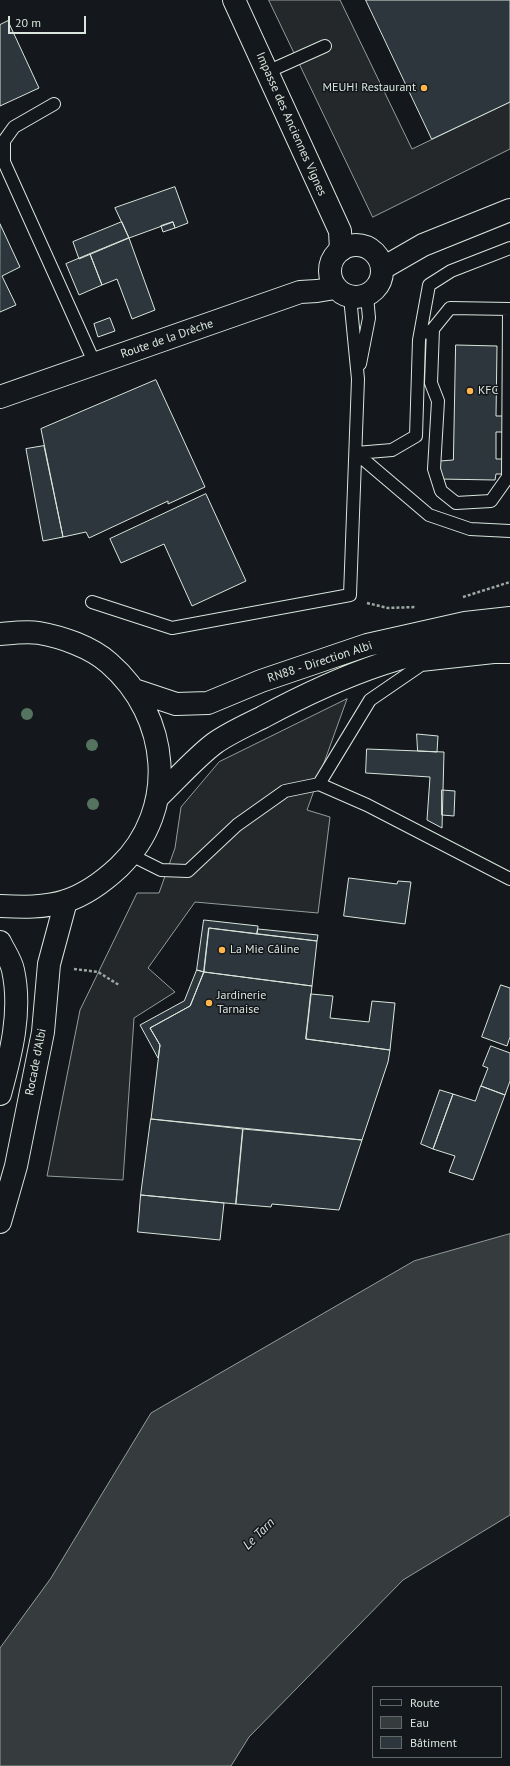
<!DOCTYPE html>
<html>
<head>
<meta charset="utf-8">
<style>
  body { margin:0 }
  #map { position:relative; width:510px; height:1766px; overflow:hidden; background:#14181c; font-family:"PT Sans",sans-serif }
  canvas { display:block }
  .legend { position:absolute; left:372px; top:1686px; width:130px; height:72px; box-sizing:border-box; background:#14181c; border:1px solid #626a69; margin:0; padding:5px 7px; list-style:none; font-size:12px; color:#d8e6dc }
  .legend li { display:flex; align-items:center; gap:8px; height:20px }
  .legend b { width:20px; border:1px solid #626a69 }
  .scale { position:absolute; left:8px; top:16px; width:78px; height:18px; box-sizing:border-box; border:2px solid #d8e6dc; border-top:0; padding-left:5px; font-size:12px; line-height:14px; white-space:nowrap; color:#d8e6dc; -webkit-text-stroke:3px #14181c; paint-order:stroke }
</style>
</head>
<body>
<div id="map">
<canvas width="510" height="1766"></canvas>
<ul class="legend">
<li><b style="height:5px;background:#14181c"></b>Route</li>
<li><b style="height:11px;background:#363b3e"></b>Eau</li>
<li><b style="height:11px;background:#2c363c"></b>Bâtiment</li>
</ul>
<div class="scale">20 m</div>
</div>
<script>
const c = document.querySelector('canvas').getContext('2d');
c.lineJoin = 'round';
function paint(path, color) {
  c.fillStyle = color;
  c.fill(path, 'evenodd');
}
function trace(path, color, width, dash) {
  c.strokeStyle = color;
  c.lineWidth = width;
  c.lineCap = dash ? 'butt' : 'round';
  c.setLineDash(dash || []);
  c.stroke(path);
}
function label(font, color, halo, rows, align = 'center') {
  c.font = font + ' "PT Sans",sans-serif';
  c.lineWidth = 3;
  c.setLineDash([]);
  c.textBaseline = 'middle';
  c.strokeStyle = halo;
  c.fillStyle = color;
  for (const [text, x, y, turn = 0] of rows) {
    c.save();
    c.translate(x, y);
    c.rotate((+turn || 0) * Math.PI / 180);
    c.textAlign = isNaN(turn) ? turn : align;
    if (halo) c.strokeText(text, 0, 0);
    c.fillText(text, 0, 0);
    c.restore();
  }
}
const parking = new Path2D(`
  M269,0H340L412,149L510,102V149L373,217Z
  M347,699L307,810L330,817L318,913L195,902L148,968L175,992L134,1018L123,1180L47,1176L80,1010L137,893H159L175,848L181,807L219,762Z`);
paint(parking, '#24282b');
trace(parking, '#939e99', 1);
const water = new Path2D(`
  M510,1234V1515L403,1580L249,1737L231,1766H0V1648L51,1578L151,1413L414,1261Z`);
paint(water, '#363b3e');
trace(water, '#939e99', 1);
const building = new Path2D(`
  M366,0H510V102L432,139Z
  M8,21L39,88L0,106V25Z
  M175,187L188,223L175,228L173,222L129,238L115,208Z
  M122,222L129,238L79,259L73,242Z
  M173,222L175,228L163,232L161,226Z
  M0,224L20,267L2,276L16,305L0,312Z
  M129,238L155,310L132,319L117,279L102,285L90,254Z
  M90,254L102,285L79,295L66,264Z
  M110,318L115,331L98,337L94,324Z
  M456,345L497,346L496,416H506V432H496V459H504V474H496L495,480L439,479L440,461L453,460Z
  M156,380L205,487L168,504V501L89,538L86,532L63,537L41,429Z
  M44,446L63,537L43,541L26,449Z
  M206,494L246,581L192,606L164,544L121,563L110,539Z
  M417,734L438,736L437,752L418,751Z
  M367,749L444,752L442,828L427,820L430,777L366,773Z
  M442,790L455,791L454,816L442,815Z
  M349,878L397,884L398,881L411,882L405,924L344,916Z
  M204,920L258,926L257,934L209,928L204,972L197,970Z
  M209,928L317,941L312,986L204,972Z
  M258,929L318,935L317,941L257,934Z
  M197,970L204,972L190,1006L150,1028L160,1045L158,1058L140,1025L184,1001Z
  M204,972L312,986L306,1039L390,1050L388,1062L362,1140L151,1119L160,1045L150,1028L190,1006Z
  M501,985L510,988V1037L507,1046L482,1037Z
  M311,994L333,996L330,1018L369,1022L372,1001L395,1003L390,1050L306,1039Z
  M491,1046L510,1053V1081L505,1095L481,1086L488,1068L483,1066Z
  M481,1086L505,1095L473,1180L449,1172L455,1156L433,1149L453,1094L475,1101Z
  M440,1090L453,1094L433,1149L421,1144Z
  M151,1119L243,1129L236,1204L141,1195Z
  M243,1129L362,1140L339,1210L272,1204L271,1207L236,1204Z
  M141,1195L224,1203L220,1240L138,1232Z`);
paint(building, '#2c363c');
trace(building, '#d8e6dc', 1);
const lane = new Path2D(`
  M267,72L325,46
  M54,104L14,127L4,141V162L95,364
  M433,329L431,383L438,401L434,469L441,491L456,503L491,501L508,477L509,309
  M428,333L433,329L450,308L510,309
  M360,364L369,318L367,296
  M356,453L392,450L416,436L419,340L429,285L451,271L510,248
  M356,453L429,515L470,529L510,531
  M92,602L172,628L350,595L358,379L350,297
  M319,784L370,700L421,665L494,657H510
  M131,855L161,870L188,871L237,825L285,791L319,784L367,805L510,879`);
const street = new Path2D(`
  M234,0L340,231L341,250`);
const secondary = new Path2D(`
  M330 271a26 26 0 1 1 52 0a26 26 0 1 1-52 0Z
  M383,268L423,245L510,210
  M0,397L300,292L317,291L335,288`);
const primary = new Path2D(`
  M0,634C12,633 27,631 39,633C62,637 91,647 109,663C170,716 179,809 119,867C104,881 87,894 66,901C44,908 22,907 0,906
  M134,690L176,704L208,703L261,681L367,645L465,623L510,618
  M157,798C175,781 196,757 215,743C229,733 247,725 263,717C341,675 421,643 510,640`);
const highway = new Path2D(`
  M0,942C4,951 11,960 13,970C22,1011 11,1054 0,1094
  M0,1222L16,1166L43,1032L49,964L66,901`);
trace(lane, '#d8e6dc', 14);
trace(street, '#d8e6dc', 24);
trace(secondary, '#d8e6dc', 24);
trace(primary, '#d8e6dc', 24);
trace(highway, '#d8e6dc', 24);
trace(new Path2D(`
  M463,597L510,582
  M367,603L388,608L415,607
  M74,969L98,972L119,985`), '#9da8a2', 2.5, [3, 2]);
trace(lane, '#14181c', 12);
trace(street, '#14181c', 22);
trace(secondary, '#14181c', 22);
trace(primary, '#14181c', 22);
trace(highway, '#14181c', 22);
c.fillStyle = '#55745f';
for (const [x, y] of [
  [27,714],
  [92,745],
  [93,804]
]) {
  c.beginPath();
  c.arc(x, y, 6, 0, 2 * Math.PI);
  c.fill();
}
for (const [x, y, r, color] of [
  [424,88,4,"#ffb74d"],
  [470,391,4,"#ffb74d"],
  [222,950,4,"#ffb74d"],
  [209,1003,4,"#ffb74d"]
]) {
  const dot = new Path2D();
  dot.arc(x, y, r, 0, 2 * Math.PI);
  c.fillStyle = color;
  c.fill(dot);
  trace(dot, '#14181c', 1.5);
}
label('12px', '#d8e6dc', '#14181c', [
  ["MEUH! Restaurant",416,88,"right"],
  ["KFC",478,391],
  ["La Mie Câline",230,950],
  ["Jardinerie",217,996],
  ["Tarnaise",217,1010]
], 'left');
label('12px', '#d8e6dc', '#14181c', [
  ["Impasse des Anciennes Vignes",291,124,66],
  ["Route de la Drêche",167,339,-19],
  ["RN88 - Direction Albi",320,662,-18],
  ["Rocade d'Albi",36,1062,-79]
]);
label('italic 13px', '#d8e6dc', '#14181c', [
  ["Le Tarn",259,1534,-45]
]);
</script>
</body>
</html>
